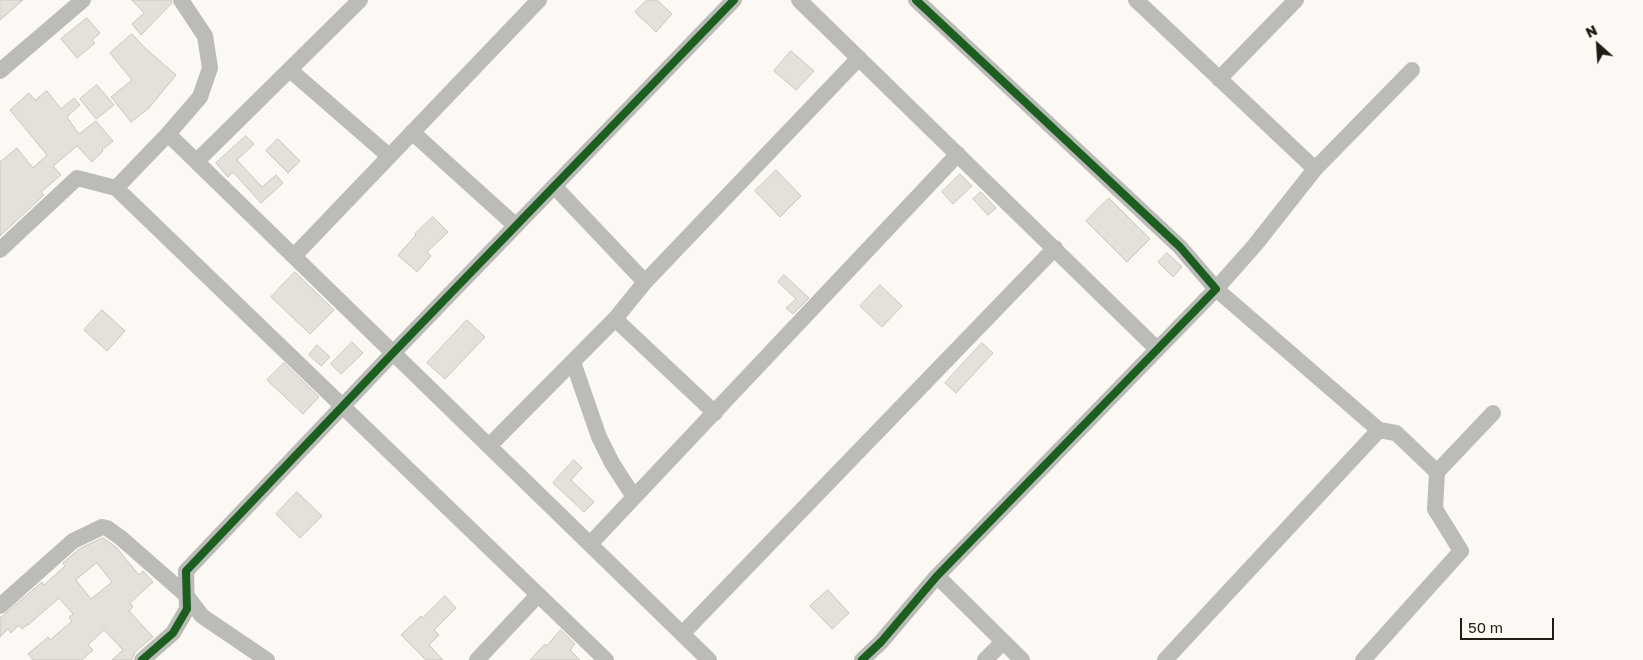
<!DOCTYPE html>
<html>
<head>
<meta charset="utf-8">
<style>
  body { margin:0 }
  #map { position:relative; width:1643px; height:660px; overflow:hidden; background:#fcf9f4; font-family:"Golos Text",sans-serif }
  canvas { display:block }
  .north { position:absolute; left:1573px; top:20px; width:50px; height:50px; -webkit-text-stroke:4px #fffaf1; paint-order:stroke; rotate:334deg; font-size:14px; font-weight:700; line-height:20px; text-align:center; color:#201c14 }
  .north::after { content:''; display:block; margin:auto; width:18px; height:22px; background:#201c14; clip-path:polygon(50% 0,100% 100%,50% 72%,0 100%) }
  .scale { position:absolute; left:1460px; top:618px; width:94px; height:22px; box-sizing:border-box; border:2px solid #201c14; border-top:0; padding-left:6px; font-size:15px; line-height:18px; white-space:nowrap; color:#201c14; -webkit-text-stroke:4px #fffaf1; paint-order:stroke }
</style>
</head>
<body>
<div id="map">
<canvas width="1643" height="660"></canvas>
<div class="north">N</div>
<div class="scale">50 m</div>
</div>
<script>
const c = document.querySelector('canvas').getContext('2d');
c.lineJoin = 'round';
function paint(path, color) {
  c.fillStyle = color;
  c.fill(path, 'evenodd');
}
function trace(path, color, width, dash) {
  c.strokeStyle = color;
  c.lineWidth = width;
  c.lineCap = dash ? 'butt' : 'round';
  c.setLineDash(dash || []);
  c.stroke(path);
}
const building = new Path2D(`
  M0,0H23L0,20Z
  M132,0H171L172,3L141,35L132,24L144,13Z
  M647,0H657L672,14L656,32L635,12Z
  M87,18L100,33L92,40L95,43L77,58L61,39Z
  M132,34L144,47L176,75L149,108L131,122L111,97L132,80L110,53Z
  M791,51L814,71L796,90L774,71Z
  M97,85L114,105L96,119L80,99Z
  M47,91L61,109L74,98L80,105L67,117L79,134L96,121L113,141L102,150L103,151L92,162L77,146L53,166L61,175L41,192L44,195L0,236V162L17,148L33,168L47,155L10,110L29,93L35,100Z
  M246,136L254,144L237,160L262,187L276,175L283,183L261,203L233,172L228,177L216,163Z
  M278,139L300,161L288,173L266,151Z
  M776,170L801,196L780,217L755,191Z
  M960,174L972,186L953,204L942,192Z
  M981,192L996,208L988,215L973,199Z
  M1109,198L1150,239L1127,262L1086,221Z
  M433,217L448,232L427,252L431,256L417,272L398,255L416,235L415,234Z
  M1167,253L1182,267L1173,277L1158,262Z
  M295,272L334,310L310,334L271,297Z
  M784,275L809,298L793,314L786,308L796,299L778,282Z
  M880,285L902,306L882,327L860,306Z
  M102,310L125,331L107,351L84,330Z
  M467,320L485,337L445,379L427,363Z
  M352,342L363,353L341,374L331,364Z
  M982,343L993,353L956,393L945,383Z
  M317,345L330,357L321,366L309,355Z
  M284,363L319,397L303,414L267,380Z
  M574,460L582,468L571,480L594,502L584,512L553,483Z
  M297,492L322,516L300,538L276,514Z
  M103,538L116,547L139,575L143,571L153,582L130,603L133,607L129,611L153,637L135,652L132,659L131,660H112L123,650L104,630L88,645L93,650L82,660H33L28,654L48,637L50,640L72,621L69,617L73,614L59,598L28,625V624L22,629L19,625L11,633L8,629L0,637V618L42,582L44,585L65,566L63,563L79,549ZM97,563L112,582L91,599L76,580Z
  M828,590L849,613L832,629L810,606Z
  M445,596L456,608L434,630L439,635L429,645L443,660H426L401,635L421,616L422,618Z
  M561,630L575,644L570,650L580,660H530L545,644L546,646Z`);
paint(building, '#e4e1da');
trace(building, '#c9c5bf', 1);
trace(new Path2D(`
  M799,0L1157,349
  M1136,0L1315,169
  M290,70L389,156
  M0,71L83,0
  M1219,79L1296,0
  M412,132L516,226
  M168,134L709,660
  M197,161L360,0
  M554,186L645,282L615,319L715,413
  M116,188L606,660
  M0,250L77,178L116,188L168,134L200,97L210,68L205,36L181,0
  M294,256L539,0
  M645,282L859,58
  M573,362L599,437L612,463L634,497
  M1379,430L1396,433L1437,472
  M489,446L615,319
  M590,544L958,154
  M937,576L1022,660
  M0,606L73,541L102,527L107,528L121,538L186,595L202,616L267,660
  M682,634L1055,248
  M142,660L173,633L187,609L186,571L393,353L734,0
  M477,660L538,595
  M862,660L881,642L937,576L1216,289L1180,247L916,0
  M985,660L1003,642
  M1165,660L1379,430L1216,289L1255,245L1315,169L1412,70
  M1363,660L1461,551L1435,509L1437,472L1493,413`), '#bbbbb7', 16);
trace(new Path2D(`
  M142,660L173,633L187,609L186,571L393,353L734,0
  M862,660L881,642L937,576L1216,289L1180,247L916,0`), '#1b5e20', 8);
</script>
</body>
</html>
